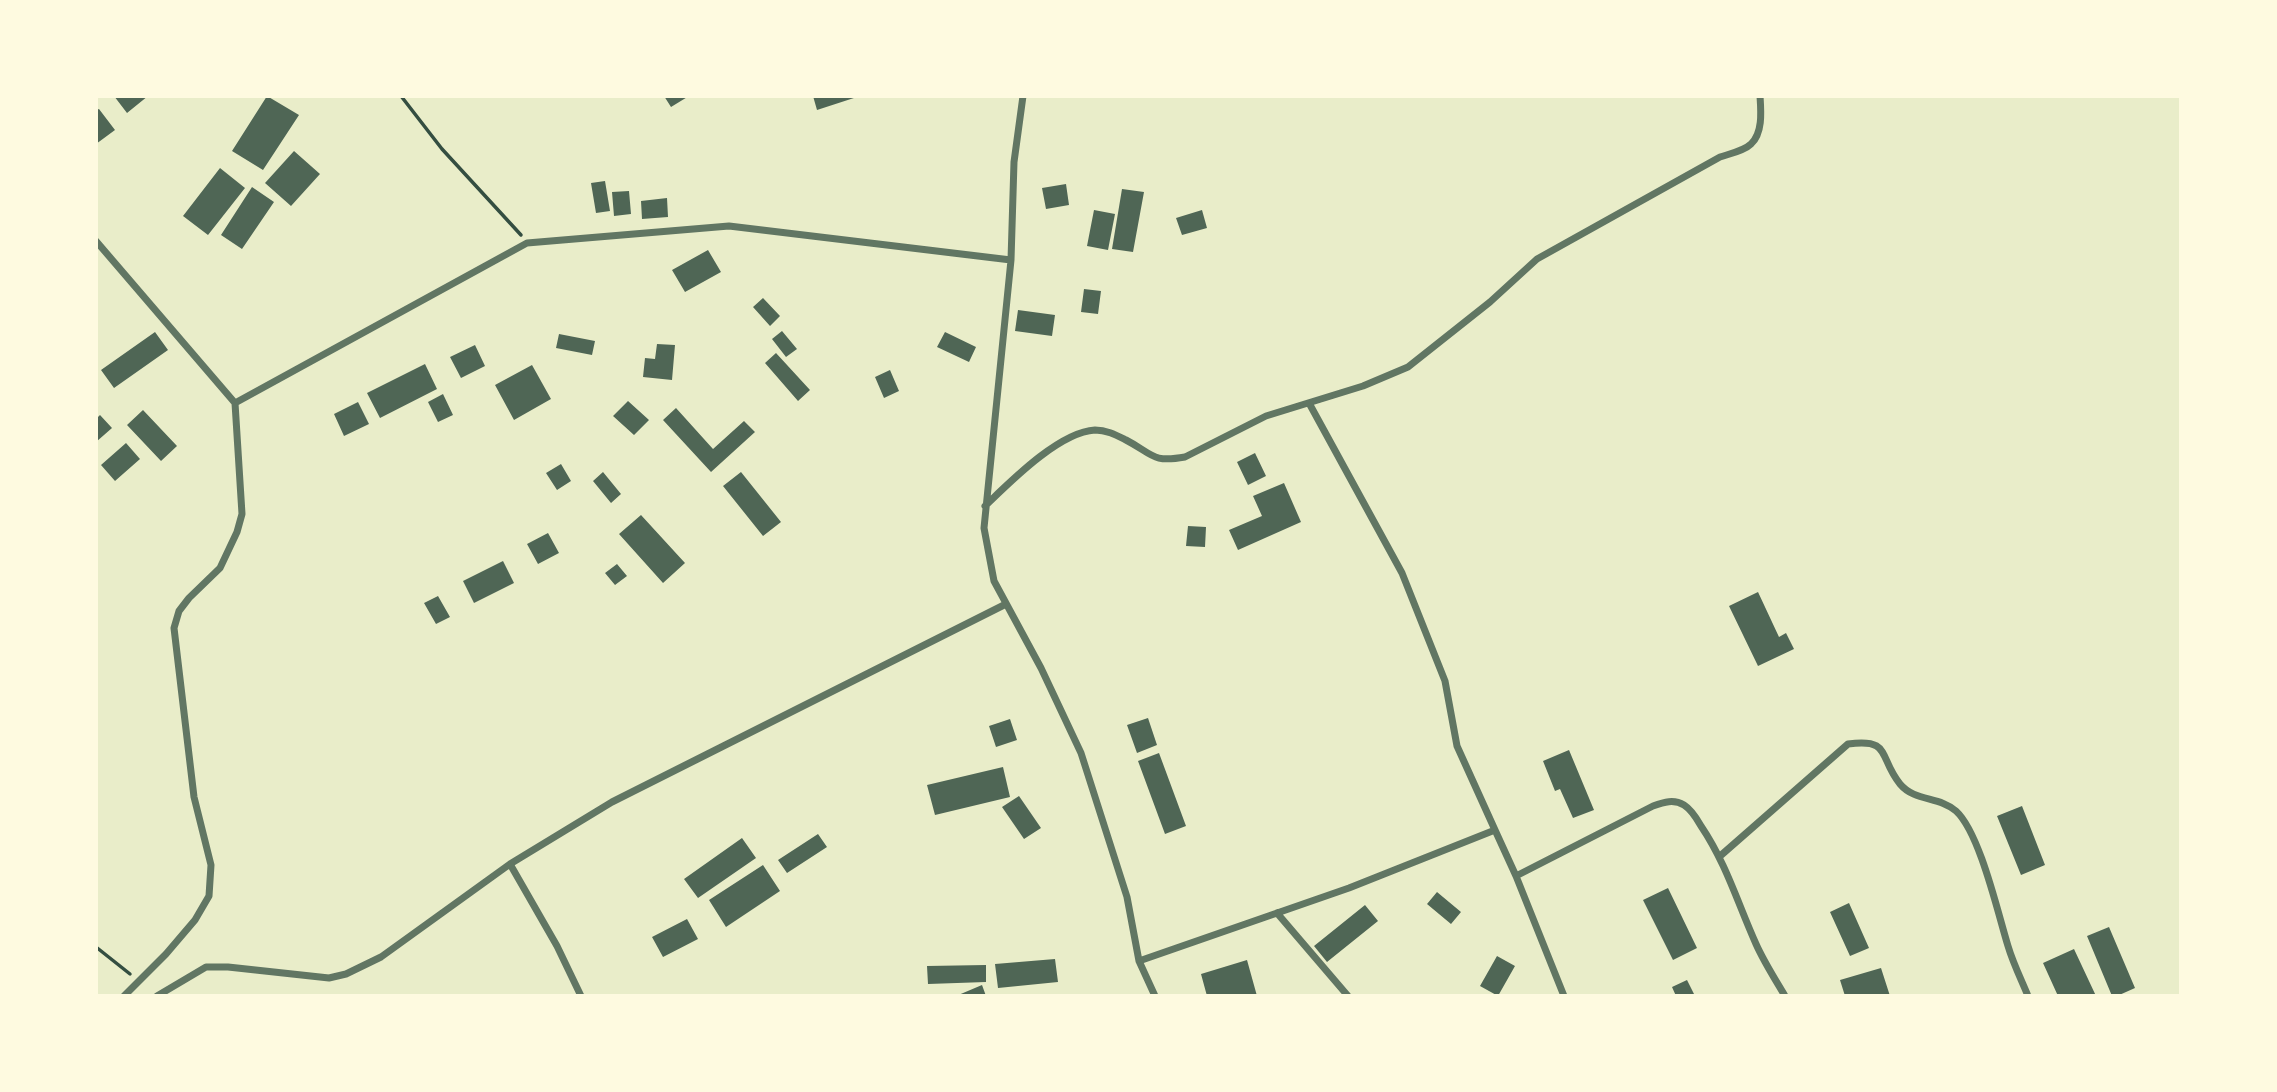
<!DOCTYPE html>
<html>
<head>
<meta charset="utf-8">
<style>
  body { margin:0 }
  #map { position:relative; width:2277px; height:1092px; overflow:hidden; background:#e9edc9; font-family:"Source Sans 3",sans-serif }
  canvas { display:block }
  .frame { position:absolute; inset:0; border:98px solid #fefae0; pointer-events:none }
</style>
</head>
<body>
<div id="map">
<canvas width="2277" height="1092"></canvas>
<div class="frame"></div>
</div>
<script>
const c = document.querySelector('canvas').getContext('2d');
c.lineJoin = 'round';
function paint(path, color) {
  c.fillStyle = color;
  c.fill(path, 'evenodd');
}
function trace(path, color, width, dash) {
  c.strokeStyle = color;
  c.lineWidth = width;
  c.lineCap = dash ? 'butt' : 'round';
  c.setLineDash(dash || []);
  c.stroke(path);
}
paint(new Path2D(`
  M114,96H148L127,113Z
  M267,96L299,115L263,170L232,151Z
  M664,96H689L671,107Z
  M813,96H857V97L817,110Z
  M99,109L115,130L96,144V110Z
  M294,151L320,174L291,206L265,183Z
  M220,168L245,188L208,235L183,216Z
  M605,181L610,211L596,213L591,183Z
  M1066,184L1069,205L1046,209L1042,188Z
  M252,187L274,202L242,249L221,235Z
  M1122,189L1144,192L1133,252L1112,249Z
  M629,191L631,214L614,216L612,192Z
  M667,198L668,217L642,219L641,201Z
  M1094,210L1115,214L1108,250L1087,246Z
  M1202,210L1207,228L1182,235L1176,218Z
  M708,250L721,272L685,292L672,270Z
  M1084,289L1101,291L1098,314L1081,312Z
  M763,298L780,316L770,326L753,307Z
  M1018,310L1055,315L1052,336L1015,331Z
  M782,331L797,349L786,357L772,339Z
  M155,332L168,350L114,388L101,370Z
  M945,332L976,347L969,362L937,347Z
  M559,334L595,341L592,355L556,348Z
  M657,344L675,345L672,380L643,377L645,358L655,359Z
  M475,345L485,366L461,378L450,357Z
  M776,353L810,390L798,401L765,363Z
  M425,364L437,389L380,418L367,393Z
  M532,365L551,399L514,420L495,385Z
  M890,370L899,391L884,398L875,377Z
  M443,394L453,415L438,422L428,402Z
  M628,401L649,420L634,435L613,416Z
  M358,402L369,424L344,436L334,414Z
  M676,408L713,449L744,421L755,432L711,472L663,420Z
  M143,410L177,446L161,461L127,425Z
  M100,415L112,428L96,442V419Z
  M126,443L140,459L115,481L101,465Z
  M1255,453L1266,476L1248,485L1237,462Z
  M561,464L571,481L557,490L546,473Z
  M603,472L621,494L611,503L593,481Z
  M741,472L781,522L763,536L723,486Z
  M1284,483L1301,522L1238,550L1229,530L1262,516L1253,496Z
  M641,515L685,563L663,583L619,534Z
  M1188,526L1206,527L1205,547L1186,546Z
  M548,533L559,553L538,564L527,544Z
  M503,561L514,583L474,603L463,581Z
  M617,564L627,576L615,585L605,573Z
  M1758,592L1779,637L1786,633L1794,649L1758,666L1729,606Z
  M438,596L450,617L436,624L424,603Z
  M1148,718L1157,745L1137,753L1127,725Z
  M1010,719L1017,740L996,747L989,726Z
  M1569,750L1594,810L1573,818L1560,789L1555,791L1543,761Z
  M1159,753L1186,826L1165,834L1138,761Z
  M1003,767L1010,797L935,815L927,785Z
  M1019,796L1041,828L1024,839L1002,807Z
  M2022,806L2045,865L2021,875L1997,816Z
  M818,834L827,847L787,873L778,860Z
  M742,838L756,858L698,898L684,879Z
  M763,865L780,891L726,927L709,900Z
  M1668,888L1697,948L1673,960L1643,900Z
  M1437,892L1461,912L1451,924L1427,904Z
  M1849,903L1869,948L1850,956L1830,912Z
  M1365,905L1378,921L1327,962L1314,946Z
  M687,919L698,939L663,957L652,937Z
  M2109,927L2135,988L2117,996H2112L2087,936Z
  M2074,949L2096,996H2058L2043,963Z
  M1497,956L1515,966L1498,996L1480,986Z
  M1055,959L1058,982L998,988L995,964Z
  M1247,960L1257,996H1207L1201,974Z
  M986,965V982L928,984L927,966Z
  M1881,968L1890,996H1845L1840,980Z
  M1687,980L1695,996H1676L1672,987Z
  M982,985L986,996H956Z`), '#4f6655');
trace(new Path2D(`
  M401,96L442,149L521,235
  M96,947L130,974`), '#344e41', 3.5);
trace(new Path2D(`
  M1023,96L1014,162L1011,260L984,528L994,581L1041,668L1081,753L1127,897L1139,961L1155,996
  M96,241L235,403
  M1309,403L1402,573L1445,681L1457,746L1495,830
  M985,506C1010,482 1059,432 1095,430C1107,430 1116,435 1126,440C1153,454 1151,463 1185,457L1266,416L1363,386L1408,367L1490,302L1537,259L1720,157C1729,154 1744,151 1751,144C1763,133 1761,111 1760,96
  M1719,857L1848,744C1892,738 1878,757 1900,784C1915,802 1939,796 1956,811C1980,833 1998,914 2008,946C2013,963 2021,979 2028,996
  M510,864L557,946L581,996
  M1516,876L1564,996
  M1277,913L1348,996
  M1139,961L1349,888L1495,830L1516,876L1653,806C1664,802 1674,799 1684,805C1692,810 1697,819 1701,826C1726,863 1738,904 1756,944C1764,962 1775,979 1785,996
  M124,996L166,954L195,920L209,896L211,865L194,797L174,628L179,611L189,598L220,568L237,532L242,514L235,403L527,243L729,226L1011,260
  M157,996L206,967H228L329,978L346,974L381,957L510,864L612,802L1006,604`), '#617663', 7);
</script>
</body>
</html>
